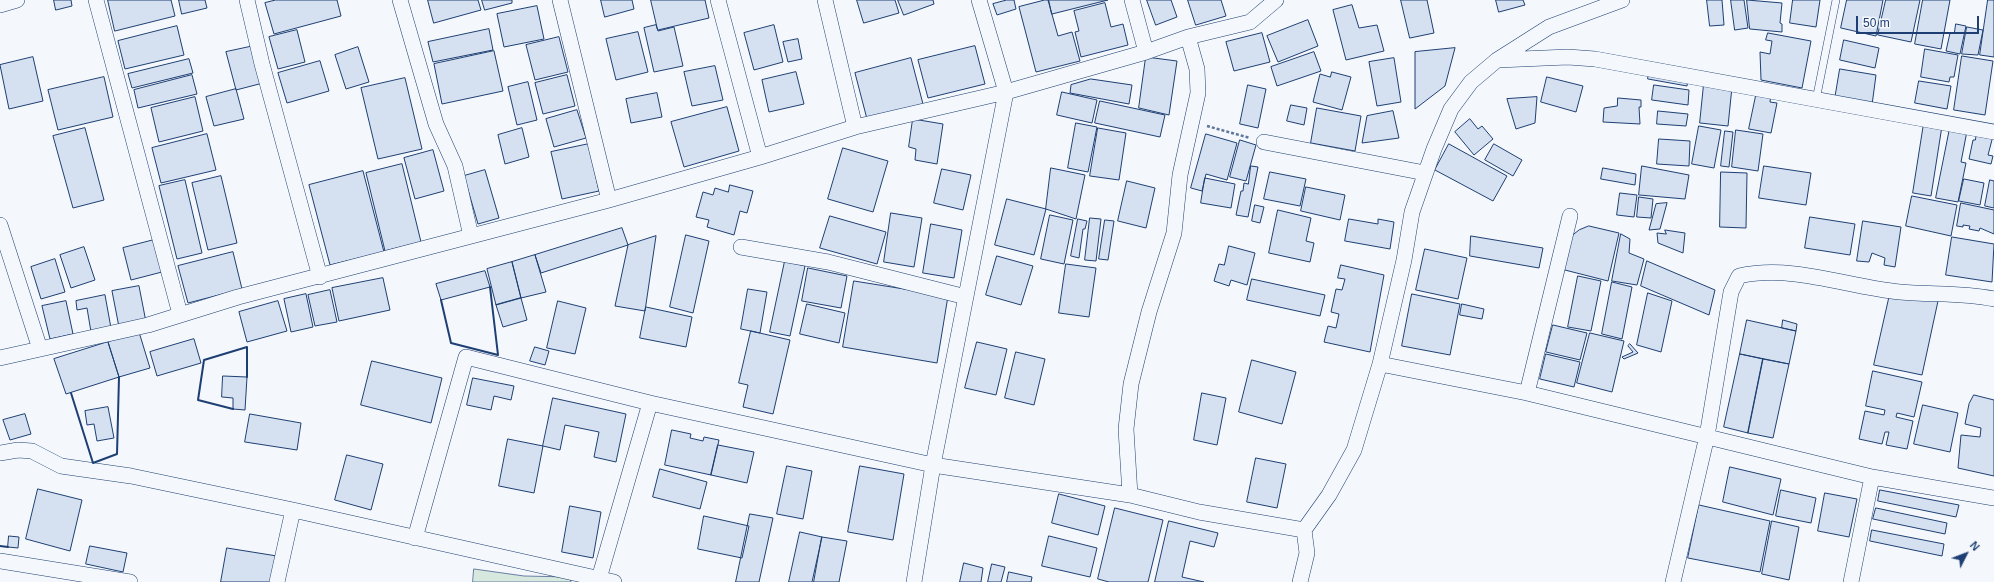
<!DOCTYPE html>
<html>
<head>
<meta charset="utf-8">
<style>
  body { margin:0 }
  #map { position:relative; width:1994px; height:582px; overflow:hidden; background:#f4f7fb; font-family:Helvetica,sans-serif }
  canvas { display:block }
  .north { position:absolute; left:1946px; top:534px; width:40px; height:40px; -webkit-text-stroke:3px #f4f7fb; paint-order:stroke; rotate:48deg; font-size:11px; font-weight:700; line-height:16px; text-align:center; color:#1d3f73 }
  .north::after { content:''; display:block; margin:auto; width:14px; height:18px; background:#1d3f73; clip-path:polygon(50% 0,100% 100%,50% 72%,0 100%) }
  .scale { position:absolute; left:1856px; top:16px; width:123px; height:18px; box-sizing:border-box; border:2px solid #1d3f73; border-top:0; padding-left:5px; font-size:12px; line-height:14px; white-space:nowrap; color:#1d3f73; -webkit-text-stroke:3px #f4f7fb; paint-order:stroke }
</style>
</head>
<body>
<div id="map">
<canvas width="1994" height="582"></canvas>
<div class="north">N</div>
<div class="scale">50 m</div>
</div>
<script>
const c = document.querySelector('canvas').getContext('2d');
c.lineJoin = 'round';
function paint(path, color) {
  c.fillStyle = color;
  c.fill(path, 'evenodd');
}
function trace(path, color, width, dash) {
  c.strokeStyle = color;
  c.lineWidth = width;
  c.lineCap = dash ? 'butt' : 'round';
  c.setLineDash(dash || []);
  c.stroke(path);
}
const green = new Path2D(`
  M474,569L524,576L570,577L571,582H473Z`);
paint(green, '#d7e8df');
trace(green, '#687fa3', 1);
const building = new Path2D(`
  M54,0H71L72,6L56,10Z
  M108,0H171L175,16L115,31Z
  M179,0H205L207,8L182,14Z
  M276,0H337L341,16L274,34L265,3Z
  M428,0H478L481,10L434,23Z
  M482,0H512V3L485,10Z
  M601,0H632L634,9L605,17Z
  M651,0H705L709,18L658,30Z
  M857,0H895L899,13L864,23Z
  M898,0H933L934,4L904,15Z
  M1007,0H1014L1016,9L997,15L993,4Z
  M1045,0H1048L1058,36L1072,32L1080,61L1036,72L1019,7Z
  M1049,0H1108L1052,14Z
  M1147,0H1171L1177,17L1156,25Z
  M1188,0H1221L1226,16L1196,25Z
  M1401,0H1427L1434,33L1410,38Z
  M1496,0H1523L1525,5L1499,12Z
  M1707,0H1722L1724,25L1710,26Z
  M1731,0H1744L1748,28L1735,30Z
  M1747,0L1782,3L1780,23L1782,24V32L1750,29Z
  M1793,0H1820L1816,27L1790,23Z
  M1847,0H1883L1876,36L1841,28Z
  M1886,0H1920L1911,42L1878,35Z
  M1923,0H1950L1941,49L1915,44Z
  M1988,0H1994V57L1980,55Z
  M1105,3L1111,27L1123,24L1128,45L1081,57L1075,32L1079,31L1074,11Z
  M1352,5L1359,28L1377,25L1384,51L1346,60L1333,10Z
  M537,6L544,39L504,47L497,14Z
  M1308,20L1318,46L1278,62L1267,36Z
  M1956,24L1966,26L1960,54L1946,51L1950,33H1954Z
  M656,25L658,31L674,27L683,66L654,72L644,28Z
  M774,25L783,62L754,70L744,33Z
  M177,26L184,55L125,69L118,41Z
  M1967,27L1983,30L1978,55L1962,54Z
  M489,29L493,50L433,62L428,42Z
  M297,30L305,62L278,69L269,37Z
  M638,32L648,72L616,80L606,39Z
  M1262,33L1270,62L1234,71L1226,42Z
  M1768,33L1811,41L1802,88L1761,80L1760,52L1770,54L1772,41L1766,40Z
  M559,37L568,72L535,80L526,45Z
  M798,39L802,59L788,62L783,42Z
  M1844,40L1879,48L1875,68L1840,60Z
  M254,46L263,83L236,90L226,52Z
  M975,46L985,84L928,98L918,60Z
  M358,47L369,82L346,89L335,55Z
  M1455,48L1445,86L1415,109V52Z
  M1925,49L1958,55L1954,77H1950L1949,82L1921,77Z
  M494,51L503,91L442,104L434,64Z
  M1314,52L1321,71L1277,86L1271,67Z
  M1962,56L1993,61L1985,115L1954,110Z
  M33,57L43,101L9,109L0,65Z
  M1146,57L1177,61L1169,115L1139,108Z
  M911,58L923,104L867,119L855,73Z
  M1394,58L1401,102L1377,106L1369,62Z
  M189,59L193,73L132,88L128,74Z
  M320,61L329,91L287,103L278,73Z
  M715,66L723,100L692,106L684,72Z
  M1840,69L1876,75L1872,105L1835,99Z
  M1649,71L1688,79L1687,86L1648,79Z
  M796,72L804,104L769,112L762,80Z
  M1332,72L1351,77L1342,110L1313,102L1320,74L1330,77Z
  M192,75L197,94L138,108L134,90Z
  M567,75L575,106L543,114L535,83Z
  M104,77L113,117L58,130L48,90Z
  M1547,77L1583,86L1576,112L1541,102Z
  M405,78L422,149L378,159L361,88Z
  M1091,79L1132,85L1129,104L1070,93L1071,85Z
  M1919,81L1951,86L1947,109L1915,103Z
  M528,82L537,120L517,125L508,87Z
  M1704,84L1732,87L1728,126L1700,123Z
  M1248,85L1266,89L1258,128L1240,124Z
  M1654,85L1689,90L1688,105L1652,100Z
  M236,89L244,119L214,126L206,97Z
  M1757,91L1771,94L1770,102L1777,103L1771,133L1749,129Z
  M1062,92L1097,100L1092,123L1057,115Z
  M657,93L662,117L631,123L626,99Z
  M195,97L203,131L159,142L151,108Z
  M1537,97L1535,123L1516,129L1507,99Z
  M1618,98L1641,100V107H1639L1640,124L1603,122L1604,108L1617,106Z
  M1100,101L1165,115L1160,137L1095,123Z
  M1291,105L1307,108L1304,125L1287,121Z
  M727,107L739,151L684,167L671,122Z
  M1317,108L1361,116L1355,151L1311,143Z
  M577,110L586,138L554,147L546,119Z
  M1393,111L1399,138L1362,143L1367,116Z
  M1658,111L1688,114L1686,126L1657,124Z
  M913,119L943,124L937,164L915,160L916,149L909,147Z
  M1470,119L1478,129L1482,126L1493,139L1474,155L1455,132Z
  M1076,123L1097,127L1088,172L1068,168Z
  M1924,123L1942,126L1931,196L1913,193Z
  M1699,126L1721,130L1714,168L1692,164Z
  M85,128L104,200L73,208L53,136Z
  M522,128L529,157L505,164L498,135Z
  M1098,128L1126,133L1119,180L1090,176Z
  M1950,128L1967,131L1961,162L1966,163L1958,202L1936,198Z
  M1736,130L1763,134L1758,171L1732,167Z
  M1725,131L1733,132L1729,167L1721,166Z
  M1977,132L1993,136L1988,155L1993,156L1991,164L1969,159L1973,140H1975Z
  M207,134L216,170L161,183L152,148Z
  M1206,134L1237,143L1227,180L1206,174L1202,191L1191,188Z
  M1659,139L1690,141L1689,166L1657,164Z
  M1240,140L1256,145L1246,181L1230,177Z
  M589,144L599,191L562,199L551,152Z
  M1449,144L1507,176L1493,201L1435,170Z
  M1494,144L1522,160L1513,176L1485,160Z
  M843,148L888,161L873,212L828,199Z
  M433,150L444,191L415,199L404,158Z
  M402,164L421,242L385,251L366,173Z
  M1251,166L1258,167L1248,217L1236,215L1241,191H1243L1244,183L1248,184Z
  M1642,166L1689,175L1685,199L1639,195Z
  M1764,166L1811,173L1806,205L1759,198Z
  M1051,168L1085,175L1076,219L1046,209Z
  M1603,168L1636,174L1635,185L1601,179Z
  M942,169L971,175L963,210L934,203Z
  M485,170L499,218L478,224L464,176Z
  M363,171L384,252L330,265L309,185Z
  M1270,172L1306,179L1300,206L1264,199Z
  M1721,172L1747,173L1746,228L1720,227Z
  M221,176L237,243L208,250L192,183Z
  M1205,178L1235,184L1231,208L1201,203Z
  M1964,179L1984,183L1980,205L1959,201Z
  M185,180L202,253L177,259L159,186Z
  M1990,180L1994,181V208L1985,206Z
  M1127,181L1155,188L1146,228L1118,221Z
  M730,185L753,191L747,213L740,211L734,235L707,227L709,220L696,217L703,192L713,195L715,188L728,192Z
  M1306,187L1345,195L1340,220L1301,211Z
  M1620,193L1637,195L1634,217L1617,215Z
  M1912,196L1957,205L1951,236L1906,226Z
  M1639,197L1653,199L1651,218L1637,217Z
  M1007,199L1046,209L1034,255L995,245Z
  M1667,203L1660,229L1649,230L1656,204Z
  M1961,203L1994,210V234L1980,228L1979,231L1969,229L1970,226L1963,225V227L1957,226Z
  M1255,205L1264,207L1260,223L1252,221Z
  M1278,210L1311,218L1306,241L1314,243L1310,262L1269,253Z
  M891,213L922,218L914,267L884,262Z
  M1050,215L1073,220L1064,264L1041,259Z
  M830,216L886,232L877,264L820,248Z
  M1810,217L1855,224L1850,255L1805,248Z
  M1090,218L1101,219L1096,261L1085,260Z
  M1078,219L1087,221L1085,229H1083L1079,258L1071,256Z
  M1349,219L1378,224V219L1394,222L1390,249L1345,241Z
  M1105,220L1114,221L1108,260L1099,259Z
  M1863,221L1901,227L1895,267L1884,265L1885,258L1872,253L1869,262L1857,261Z
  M931,224L962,230L954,278L923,273Z
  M1589,226L1619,233L1608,281L1561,269L1569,238L1579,230Z
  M622,228L628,245L541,273L535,255Z
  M1665,230L1685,233L1683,253L1658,243L1657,233L1666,234Z
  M1621,234L1630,239L1629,253L1644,259L1637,285L1612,281Z
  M686,235L709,241L693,313L670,307Z
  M656,236L645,311L615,306L628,245Z
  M1471,236L1543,248L1539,268L1470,256Z
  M1952,237L1994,244L1992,282L1946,275Z
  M154,240L162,272L131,280L123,248Z
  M1229,246L1255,253L1247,285L1231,280L1229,286L1214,281L1219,264L1224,265Z
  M84,247L95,280L71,288L60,255Z
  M1425,249L1467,258L1458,299L1416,290Z
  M233,252L242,289L188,303L178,266Z
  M535,255L546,292L521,298L512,262Z
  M997,256L1033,266L1021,305L986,295Z
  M55,259L65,292L41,299L31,267Z
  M785,261L805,266L790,336L770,332Z
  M1647,261L1715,290L1709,315L1641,286Z
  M512,262L521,298L496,305L487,269Z
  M1066,264L1096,268L1089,317L1059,313Z
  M1341,265L1384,275L1370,352L1324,342L1328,326L1336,328L1339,314L1331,312L1336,289L1342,290L1345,279L1338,278Z
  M808,268L847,276L841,308L802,301Z
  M485,271L490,287L441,300L436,284Z
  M1578,276L1601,281L1591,331L1568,327Z
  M383,278L390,310L339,321L332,288Z
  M1252,279L1325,295L1320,316L1247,300Z
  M854,281L948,296L937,363L843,347Z
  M1612,282L1632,287L1622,339L1602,334Z
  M139,286L146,322L119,327L112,291Z
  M748,289L767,292L760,333L741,329Z
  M330,290L337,322L315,326L308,295Z
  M1648,293L1672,301L1661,352L1637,345Z
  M306,294L313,327L291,332L284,299Z
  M1412,294L1460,304L1450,355L1402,346Z
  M1890,294L1938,301L1922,375L1874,365Z
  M105,295L111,328L91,332L87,308L77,310L76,301Z
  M521,298L527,320L503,327L496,305Z
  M66,301L73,334L50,339L42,306Z
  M278,301L287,331L247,342L239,312Z
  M558,301L586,308L575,354L547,348Z
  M807,304L845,313L839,343L800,334Z
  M1462,304L1484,309L1482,319L1460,315Z
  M646,307L692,317L686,347L640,338Z
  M1747,320L1796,331L1789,364L1740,354Z
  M1783,320L1797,324L1796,331L1782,328Z
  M1553,325L1587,333L1580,360L1546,352Z
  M751,331L790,340L773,414L743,407L748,385L739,383Z
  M139,332L150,368L119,377L108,342Z
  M1590,333L1624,341L1612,392L1577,383Z
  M194,339L201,363L157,376L150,352Z
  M108,342L119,377L66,394L54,359Z
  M977,342L1007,349L996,395L965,388Z
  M1630,344L1638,353L1624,359L1622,357L1633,352L1628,346Z
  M535,347L549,351L545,365L530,361Z
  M1016,352L1045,359L1034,405L1005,398Z
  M1546,354L1580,362L1574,387L1540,379Z
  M1740,354L1763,359L1748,433L1724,427Z
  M1763,359L1789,364L1773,438L1748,433Z
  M1252,360L1296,372L1282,424L1239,412Z
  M372,361L442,378L431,423L361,405Z
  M1873,371L1922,382L1914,417L1897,413L1896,417L1913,421L1907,449L1886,445L1889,432H1885L1882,444L1859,439L1865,411L1884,415L1885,410L1866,406Z
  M223,376L247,377L245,410L233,409V398L222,397Z
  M473,378L514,386L511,400L494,396L491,410L467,405Z
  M1202,393L1226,398L1217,445L1194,440Z
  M1974,395L1994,400V476L1958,468L1961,435L1980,437L1981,428L1965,424L1969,404Z
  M553,398L626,414L616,462L594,457L599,432L565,425L560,450L543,446Z
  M1923,405L1958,413L1950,452L1914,444Z
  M108,407L114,438L97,441L94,424L87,425L85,411Z
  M25,414L31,434L10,440L3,420Z
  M250,414L301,423L297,450L245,442Z
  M672,430L691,434L690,438L703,441L704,437L719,440L711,475L665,465Z
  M508,439L543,446L534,493L499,486Z
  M718,445L754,452L747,483L711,475Z
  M347,455L383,464L371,510L335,500Z
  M1256,458L1286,464L1277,508L1247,502Z
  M787,466L812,471L803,519L777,514Z
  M860,466L904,474L893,540L848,532Z
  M1730,467L1781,479L1773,515L1723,502Z
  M660,469L707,482L700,509L653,497Z
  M38,489L82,500L70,551L26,539Z
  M1781,490L1816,498L1811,523L1776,516Z
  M1880,490L1959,505L1956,517L1878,501Z
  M1825,493L1857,499L1849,537L1818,531Z
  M1059,494L1105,506L1098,535L1052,523Z
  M1699,505L1770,521L1760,572L1688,558Z
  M570,506L601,512L593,558L562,552Z
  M1115,508L1163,520L1148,582H1109L1098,579Z
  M1876,508L1947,523L1945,534L1873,519Z
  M750,514L773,518L759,582H736Z
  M704,516L749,526L742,558L698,549Z
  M1169,521L1218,533L1214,547L1190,541L1182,577L1204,582H1155Z
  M1772,521L1799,527L1789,580L1762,574Z
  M1872,530L1944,544L1942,556L1870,541Z
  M800,532L822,537L812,582H789Z
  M9,536L19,537L18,548L8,547Z
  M1049,536L1097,548L1090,577L1042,566Z
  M822,537L847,541L839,582H814Z
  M90,546L127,553L123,572L86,564Z
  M227,548L277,556L272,582H221Z
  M964,563L983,568L981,582H960Z
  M992,564L1005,567L1001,582H988Z
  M1009,572L1032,577L1031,582H1007Z`);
paint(building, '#d5e0f0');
trace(building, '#1d3f73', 1);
const service = new Path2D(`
  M1816,100L1836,0`);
const minor = new Path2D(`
  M96,0L180,314
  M247,0L262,64L320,277
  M400,0L436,124L455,166L471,236
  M560,0L609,200
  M718,0L760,157
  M825,0L855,127
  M1132,0L1146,52
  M0,5L17,0
  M1498,60L1568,57L1595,59L1994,132
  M1264,142L1425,173
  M0,225L40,349
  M741,247L828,262L966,297
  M0,358L148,325L238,297L609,200L760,157L855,127L1006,92L1146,52L1188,37L1250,22L1276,0
  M1380,364L1527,393L1872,477L1994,498
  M1527,393L1570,216
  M0,453L18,450L32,451L61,466L131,476L293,510L614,582
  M1130,495L1126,429L1131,384L1149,312L1174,233L1180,175L1198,93L1197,69L1188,37
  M415,538L466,357L650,403L933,465L1130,495L1199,512L1304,530
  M0,561L130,582
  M277,582L293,510
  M598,582L650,403
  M914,582L933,465L1006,92L979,0
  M1300,582L1307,553L1304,530L1329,495L1354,450L1380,364L1404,260L1412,212L1434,149L1451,109L1471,82L1497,60L1549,27L1622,0
  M1673,582L1707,436L1731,292L1739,276C1793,264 1847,287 1900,292C1931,295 1963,292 1994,299
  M1851,582L1872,477`);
trace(service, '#1d3f73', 8);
trace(minor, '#1d3f73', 16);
trace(new Path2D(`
  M1207,126L1250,138`), '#5e769c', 2.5, [3, 2]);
trace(service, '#f4f7fb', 7);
trace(minor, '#f4f7fb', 15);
trace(new Path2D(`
  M441,300L451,343L498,355L490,287
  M71,393L93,463L117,454L119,377
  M233,409L198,400L204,360L247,347V377
  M0,546L8,547`), '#1d3f73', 2);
</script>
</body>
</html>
